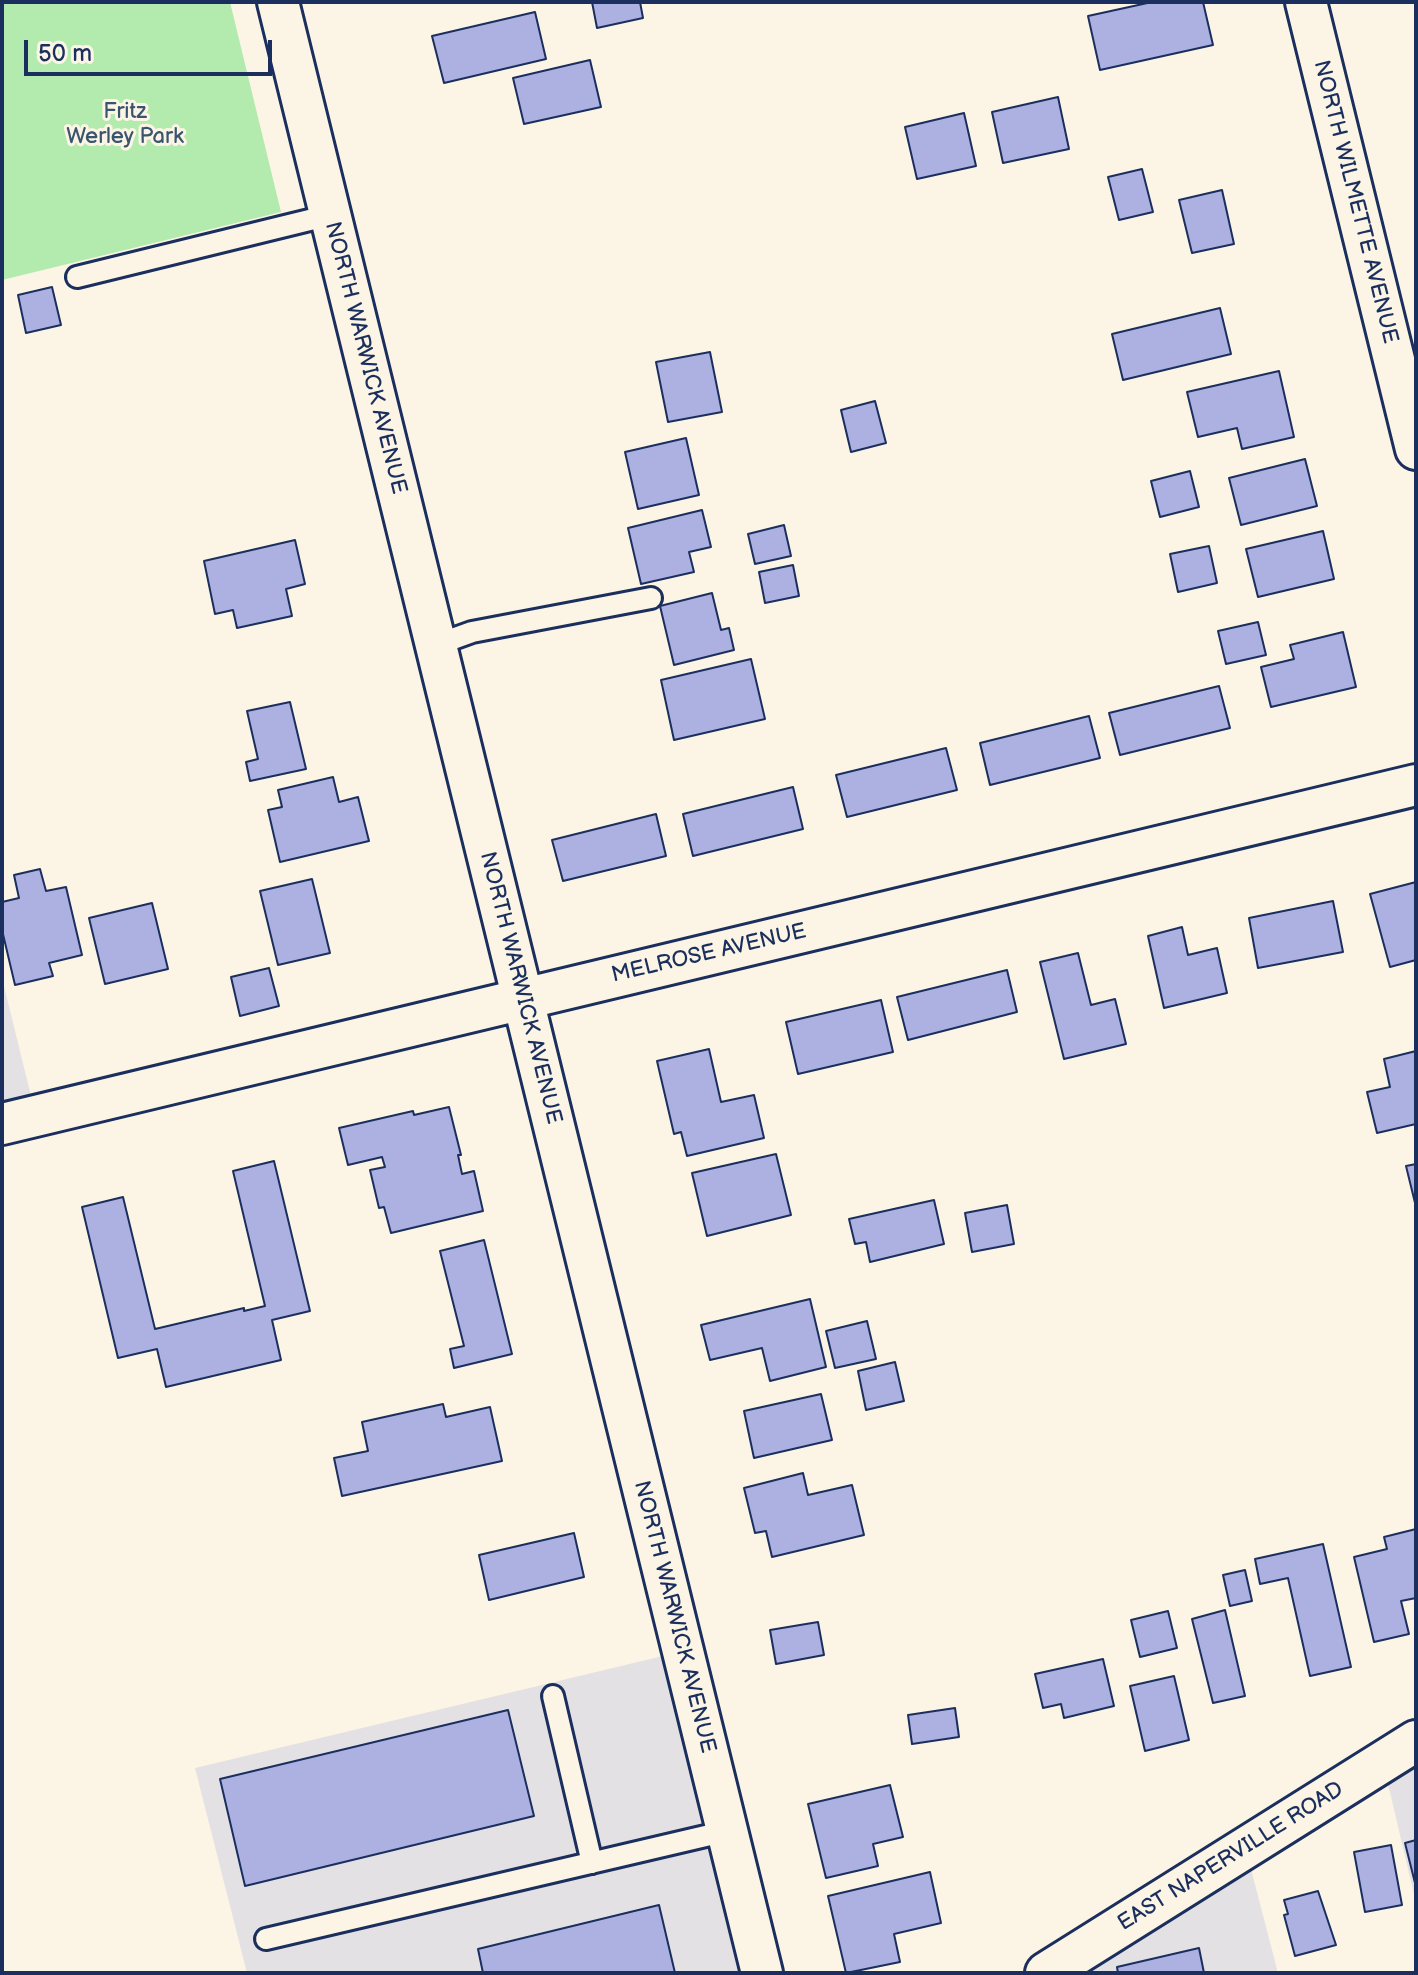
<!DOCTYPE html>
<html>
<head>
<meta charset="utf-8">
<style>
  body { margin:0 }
  #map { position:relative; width:1418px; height:1975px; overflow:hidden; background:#fcf5e5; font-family:"Balsamiq Sans",sans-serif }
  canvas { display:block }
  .frame { position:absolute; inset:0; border:4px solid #1b2f5e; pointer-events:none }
  .scale { position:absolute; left:24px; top:40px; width:248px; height:36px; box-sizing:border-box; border:4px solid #1b2f5e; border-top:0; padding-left:10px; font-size:24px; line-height:28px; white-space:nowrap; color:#1b2f5e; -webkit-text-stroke:6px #fcf5e5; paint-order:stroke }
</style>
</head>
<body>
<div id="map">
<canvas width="1418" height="1975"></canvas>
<div class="frame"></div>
<div class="scale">50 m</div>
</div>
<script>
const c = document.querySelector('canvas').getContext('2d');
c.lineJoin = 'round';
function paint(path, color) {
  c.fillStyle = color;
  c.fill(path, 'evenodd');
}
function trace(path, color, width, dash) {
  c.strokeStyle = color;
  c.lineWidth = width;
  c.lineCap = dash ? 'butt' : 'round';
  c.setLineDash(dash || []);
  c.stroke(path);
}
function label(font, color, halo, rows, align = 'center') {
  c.font = font + ' "Balsamiq Sans",sans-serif';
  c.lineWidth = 6;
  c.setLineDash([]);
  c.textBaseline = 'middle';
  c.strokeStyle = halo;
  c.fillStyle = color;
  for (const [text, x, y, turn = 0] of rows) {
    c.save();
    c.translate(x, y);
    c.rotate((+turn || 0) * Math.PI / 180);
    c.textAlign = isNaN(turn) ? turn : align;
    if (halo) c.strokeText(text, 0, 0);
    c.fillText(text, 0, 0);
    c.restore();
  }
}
paint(new Path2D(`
  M2,978L33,1104L2,1111Z
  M667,1655L743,1973H247L195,1768Z
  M1416,1766V1903L1388,1784Z
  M1251,1869L1278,1973H1080L1096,1962Z`), '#e4e1e4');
paint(new Path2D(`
  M2,2H230L281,212L2,280Z`), '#b3ebae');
const building = new Path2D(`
  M592,2H640L643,18L597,28Z
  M1152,2H1203L1213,45L1100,70L1088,16Z
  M535,12L546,59L444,83L432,36Z
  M590,60L601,107L524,124L513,78Z
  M1058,97L1069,149L1003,163L992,112Z
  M964,113L976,166L917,179L905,127Z
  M1142,169L1153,212L1119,220L1108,177Z
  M1222,190L1234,244L1192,253L1179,200Z
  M52,287L61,325L26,333L18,295Z
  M1220,308L1231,354L1123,380L1112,334Z
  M710,352L722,412L668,422L656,362Z
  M1279,371L1294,437L1242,449L1237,428L1198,437L1187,392Z
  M875,401L886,443L851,452L841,410Z
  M686,438L699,495L638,509L625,452Z
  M1305,459L1317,506L1241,525L1229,478Z
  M1190,471L1199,507L1160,517L1151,481Z
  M702,510L711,547L689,552L694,572L641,584L628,528Z
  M784,525L791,556L755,564L748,534Z
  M1323,531L1334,579L1258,597L1246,549Z
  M295,540L305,584L286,589L292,616L237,628L233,610L215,614L204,561Z
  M1209,546L1217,583L1178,592L1170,554Z
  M793,565L799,596L765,603L759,572Z
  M712,593L721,630L729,628L734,650L674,665L660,606Z
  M1258,622L1266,655L1226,664L1218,631Z
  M1343,632L1356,687L1271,707L1261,667L1294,659L1290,645Z
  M751,659L765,719L674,740L661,680Z
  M1219,686L1230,728L1120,755L1109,713Z
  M290,702L306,769L250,781L246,762L258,759L247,711Z
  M1089,716L1100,758L990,785L980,743Z
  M946,748L957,790L847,817L836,775Z
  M333,777L339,802L358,797L369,841L280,862L268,810L282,807L278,790Z
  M793,787L803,829L693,856L683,814Z
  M656,814L666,856L563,881L552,840Z
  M40,869L46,891L66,887L82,955L49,963L53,976L15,985L2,930V902L19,898L14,875Z
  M312,879L330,953L278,965L260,891Z
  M1416,882V960L1390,967L1370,894Z
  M1333,901L1343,952L1258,968L1249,918Z
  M152,903L168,969L105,984L89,918Z
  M1182,927L1188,955L1217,948L1227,993L1164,1008L1148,936Z
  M1078,953L1091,1005L1115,999L1126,1044L1064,1059L1040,962Z
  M269,968L279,1006L240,1016L231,977Z
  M1007,970L1017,1012L908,1040L897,997Z
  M881,1000L893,1052L798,1074L786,1022Z
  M709,1049L721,1102L754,1095L764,1138L687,1156L681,1132L674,1134L657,1061Z
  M1416,1051V1124L1377,1133L1367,1092L1390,1087L1384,1059Z
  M449,1107L461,1155H458L462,1174L474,1171L483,1211L391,1233L384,1207L379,1208L370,1170L385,1167L382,1157L348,1165L339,1128L413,1111L414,1115Z
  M776,1154L791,1215L707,1236L692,1173Z
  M274,1161L310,1311L272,1320L281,1360L166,1387L157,1349L118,1358L82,1207L123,1197L155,1329L244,1308V1311L265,1306L233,1171Z
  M1416,1164V1207L1406,1166Z
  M934,1200L944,1244L870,1262L866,1242L855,1244L849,1219Z
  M1007,1205L1014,1244L972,1252L965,1213Z
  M484,1240L512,1354L454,1368L450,1349L464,1346L440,1251Z
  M810,1299L826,1367L770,1381L762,1348L710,1360L701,1325Z
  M867,1321L876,1359L835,1368L826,1331Z
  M895,1362L904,1401L866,1410L858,1371Z
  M821,1394L832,1440L754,1458L744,1411Z
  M443,1404L446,1417L490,1407L502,1461L342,1496L334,1458L368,1451L362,1422Z
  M803,1473L808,1495L852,1485L864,1535L772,1557L766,1531L755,1533L744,1488Z
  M1416,1529V1598L1401,1601L1409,1634L1374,1642L1354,1557L1387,1549L1384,1537Z
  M574,1533L584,1577L489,1600L479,1555Z
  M1323,1544L1351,1667L1310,1676L1288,1578L1260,1584L1255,1559Z
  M1245,1570L1252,1601L1230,1606L1223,1575Z
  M1225,1610L1245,1696L1213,1703L1192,1619Z
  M1168,1611L1177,1648L1140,1657L1131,1620Z
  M818,1622L824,1655L776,1664L770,1630Z
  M1103,1659L1114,1706L1064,1718L1061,1704L1043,1708L1035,1674Z
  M1174,1676L1189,1740L1145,1751L1130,1686Z
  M955,1708L959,1737L912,1744L908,1715Z
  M508,1710L534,1816L245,1886L220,1779Z
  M890,1785L903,1837L873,1844L878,1866L826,1878L808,1804Z
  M1416,1840V1887L1405,1843Z
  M1391,1845L1402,1905L1365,1912L1354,1852Z
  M930,1872L941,1923L894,1934L900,1962L846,1973L828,1896Z
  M1318,1891L1336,1945L1295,1956L1284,1915L1288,1914L1284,1900Z
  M659,1905L675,1973H483L478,1949Z
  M1199,1948L1204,1973H1118L1117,1967Z`);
paint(building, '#acb1e2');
trace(building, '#1b2f5e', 2);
const lane = new Path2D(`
  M77,277L330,215
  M436,645L472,632L651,598
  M553,1696L592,1863
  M266,1939L727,1831`);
const street = new Path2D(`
  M278,2L762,1973
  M1306,2L1416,449
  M2,1124L1416,785
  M1046,1973L1416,1741`);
trace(lane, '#1b2f5e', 26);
trace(street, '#1b2f5e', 46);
trace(lane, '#fcf5e5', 20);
trace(street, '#fcf5e5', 40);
label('22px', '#39556e', '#fcf5e5', [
  ["Fritz",125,112],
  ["Werley Park",125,137]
]);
label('22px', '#1b2f5e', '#fcf5e5', [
  ["NORTH WILMETTE AVENUE",1355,202,76],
  ["NORTH WARWICK AVENUE",365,358,76],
  ["MELROSE AVENUE",709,954,-13],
  ["NORTH WARWICK AVENUE",520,988,76],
  ["NORTH WARWICK AVENUE",674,1617,76],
  ["EAST NAPERVILLE ROAD",1231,1857,-32]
]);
</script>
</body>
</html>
